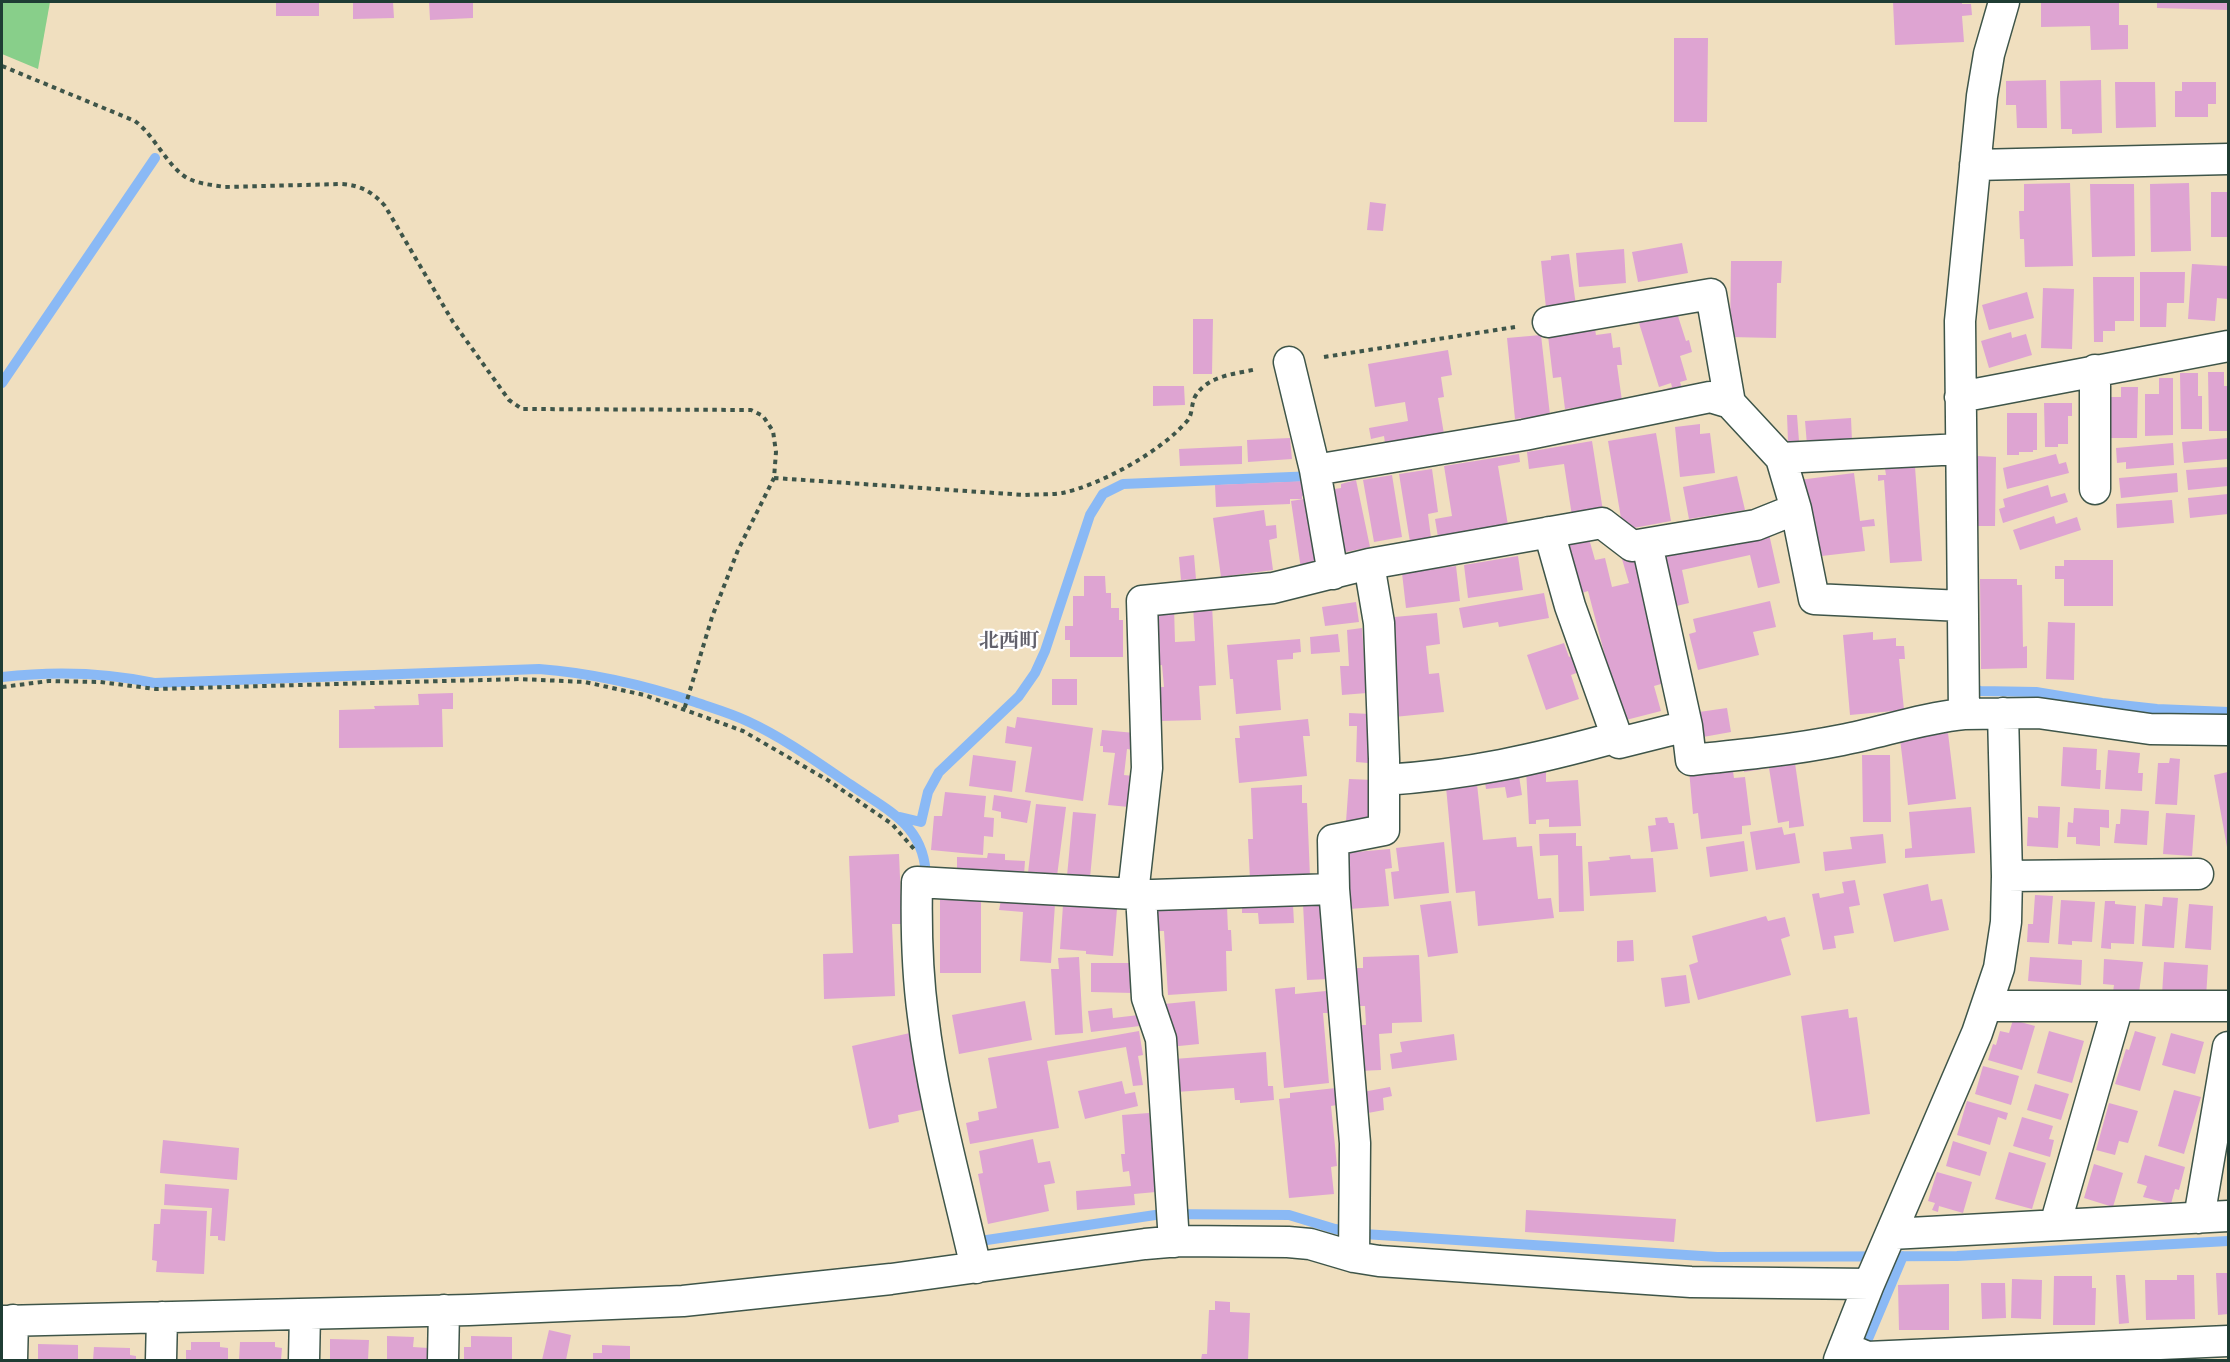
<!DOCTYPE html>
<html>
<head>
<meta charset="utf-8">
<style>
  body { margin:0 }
  #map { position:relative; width:2230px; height:1362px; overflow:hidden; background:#f0dfbf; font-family:Vollkorn,serif }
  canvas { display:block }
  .frame { position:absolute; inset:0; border:3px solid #1f3d34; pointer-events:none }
</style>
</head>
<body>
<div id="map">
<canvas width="2230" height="1362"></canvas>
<div class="frame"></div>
</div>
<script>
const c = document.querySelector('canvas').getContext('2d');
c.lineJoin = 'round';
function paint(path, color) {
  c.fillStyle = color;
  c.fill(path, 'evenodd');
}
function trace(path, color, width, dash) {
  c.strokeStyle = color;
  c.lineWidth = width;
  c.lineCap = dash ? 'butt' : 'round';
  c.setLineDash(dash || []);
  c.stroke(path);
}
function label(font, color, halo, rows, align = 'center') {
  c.font = font + ' Vollkorn,"Noto Serif JP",serif';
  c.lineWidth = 4.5;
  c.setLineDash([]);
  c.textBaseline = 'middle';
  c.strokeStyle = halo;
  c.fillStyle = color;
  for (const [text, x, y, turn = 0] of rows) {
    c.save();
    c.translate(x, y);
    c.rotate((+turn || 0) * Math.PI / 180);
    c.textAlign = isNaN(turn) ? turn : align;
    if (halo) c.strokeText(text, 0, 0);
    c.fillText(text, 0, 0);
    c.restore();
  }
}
paint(new Path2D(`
  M2,2H50L38,69L2,54Z`), '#88cf8a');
trace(new Path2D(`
  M2,383L155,158
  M2,677C54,671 103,672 154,683L539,669C593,673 644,685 695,702C712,708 730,713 747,721C784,738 817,762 851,785C890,812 926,826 926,880
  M1966,686L1980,691L2036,692L2102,703L2157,709L2228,712
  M900,817L921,822L928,792L939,772L1019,696L1035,673L1045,651L1090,515L1103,494L1123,484L1315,476
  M978,1235L980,1241L1162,1214L1289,1215L1335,1229L1364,1234L1717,1257L1957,1256L2228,1241
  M1862,1353L1903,1256`), '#8ab9f5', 10);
paint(new Path2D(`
  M276,2H319V16H276Z
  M353,2H393L394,18L353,19Z
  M429,2H473V18L430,20Z
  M1893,2H1962V4H1971L1972,15L1962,16L1964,42L1895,45Z
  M2041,2H2119V25H2128V49L2091,50L2090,26L2041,27Z
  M2157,2H2228V10L2157,8Z
  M1674,38H1708L1707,122H1674Z
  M2046,80L2047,128H2017L2016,105H2006V81Z
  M2101,80L2102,133L2072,134V129H2061L2060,81Z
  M2115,82H2155L2156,127L2116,128Z
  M2182,82H2216V104H2208V117H2175V91H2182Z
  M2070,183L2073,266L2025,267L2024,239H2020L2019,211H2024V184Z
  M2189,183L2191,251L2151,252L2150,184Z
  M2090,184H2134L2135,256L2092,257Z
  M2211,192H2228V237H2211Z
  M1370,202L1386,204L1383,231L1367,230Z
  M1682,243L1688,273L1638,282L1632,252Z
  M1624,249L1626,283L1579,287L1576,253Z
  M1569,254L1577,313L1547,317L1541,261L1551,260V256Z
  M1731,261H1782L1781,283H1777L1776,338L1730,337Z
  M2192,264L2228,266V299L2217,298L2215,321L2188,319Z
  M2140,272H2185L2184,303H2167L2166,327H2140Z
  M2093,277H2134V321H2115V331H2103V342H2094Z
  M2043,288L2074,289L2072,349L2041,348Z
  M2027,292L2034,318L1989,330L1982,305Z
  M1677,313L1686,341L1689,340L1692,352L1680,356L1687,380L1680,382L1682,388L1660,395L1659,391L1672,387L1671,383L1659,387L1638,320Z
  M1193,319H1213L1212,374H1193Z
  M1595,329L1596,335L1611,333L1613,348L1620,347L1622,365H1617L1622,401L1565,409L1561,377L1553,378L1548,336Z
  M2011,332L2012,338L2026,334L2032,355L1989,368L1981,341Z
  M1541,335L1550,415L1515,419L1507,338Z
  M1448,350L1452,375L1441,377L1444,397L1438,398L1444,434L1385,443L1384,436L1371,439L1369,428L1408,421L1405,402L1375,407L1368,364Z
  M2208,372H2224V386H2228V431H2209Z
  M2180,373H2198V396H2202V429H2181Z
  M2159,378H2173V435L2145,436V394H2159Z
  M1153,386H1184L1185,405L1153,406Z
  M2121,387H2138L2137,438H2109V397H2121Z
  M2044,403H2072V416H2068V444H2058V447H2045Z
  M2007,413H2037V450H2033V452H2019V455H2007Z
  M1787,415H1797L1799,441H1788Z
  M1851,418L1852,441L1807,445L1805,421Z
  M1700,424V434L1710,433L1715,473L1680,477L1675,427Z
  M1656,433L1671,521L1623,530L1608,441Z
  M1290,438L1292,459L1248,462L1247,440Z
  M2228,438V459L2184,463L2182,442Z
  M1592,441L1603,511L1572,516L1564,464L1529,469L1527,452Z
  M2173,443L2174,465L2126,469V462L2117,463L2116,448Z
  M1242,446V464L1180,466L1179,449Z
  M1519,454L1520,462L1498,466L1508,525L1438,537L1435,519L1452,516L1444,466Z
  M2056,454L2059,464L2066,462L2069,473L2007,489L2003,468Z
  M1977,456L1996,457L1995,526H1975Z
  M1915,467L1922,561L1890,563L1884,480L1878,481V475H1886L1885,469Z
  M2228,467V486L2188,490L2186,470Z
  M1432,469L1438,512L1428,514L1431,538L1410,542L1399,474Z
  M1854,473L1860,521L1874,519L1875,526L1862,527L1865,551L1813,557L1799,480Z
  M2177,473L2178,492L2121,498L2119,478Z
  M1392,475L1402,537L1374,542L1363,480Z
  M1737,476L1745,510L1689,519L1683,487Z
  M1356,480L1370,547L1341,553L1328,490L1341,488V484Z
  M1308,481L1309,495L1302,496V499H1290V504L1216,507L1215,485Z
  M2048,485L2051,497L2065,493L2068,502L2003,523L1999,509L2005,507L2003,499Z
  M2228,494V514L2190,518L2188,498Z
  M1310,498L1319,566L1301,569L1291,501Z
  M2172,500L2174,523L2117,528L2116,504Z
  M1264,510L1266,526L1276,525L1277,538L1269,540L1273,570L1221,577L1213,518Z
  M2054,516L2056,524L2077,517L2081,530L2020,550L2013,530Z
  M1767,525L1780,583L1758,588L1750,555L1682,570L1689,603L1672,607L1659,549Z
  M1588,535L1595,560L1605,558L1612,587L1629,583L1622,559L1635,556L1668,682L1654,686L1661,711L1622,721L1588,591L1579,594L1566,542Z
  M1194,555L1196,579L1181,580L1179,557Z
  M1518,556L1523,590L1468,598L1464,565Z
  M2064,560H2113V606H2064V579H2055V566H2064Z
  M1456,566L1460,601L1406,608L1402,573Z
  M1084,576H1105L1106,593H1111V608H1119V620H1123V657H1070V640H1065V626H1073V596H1084Z
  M1980,579H2017V585H2022L2023,647L2027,646V668L1981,669Z
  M1544,593L1549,618L1499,627L1498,622L1463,628L1459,608Z
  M1770,601L1776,627L1753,632L1759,655L1698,670L1689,634L1696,632L1693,619Z
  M1356,602L1359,622L1325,626L1322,607Z
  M1193,605H1212L1216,685L1199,686L1201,720L1159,721L1158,687H1164L1162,665L1156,666L1154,608L1174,607L1175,642L1195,641Z
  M1437,613L1440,644L1426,646L1429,674L1439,673L1444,712L1394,717L1384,618Z
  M2048,622L2075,623L2074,680L2046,679Z
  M1362,628L1367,693L1342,695L1340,666H1349L1347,630Z
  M1873,632V640L1896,638V646H1904L1905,659H1899L1904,710L1850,715L1843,635Z
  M1338,634L1340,652L1311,654L1310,637Z
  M1300,639L1301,652L1293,653V659L1277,660L1281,710L1236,714L1233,679H1230L1227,645Z
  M1564,643L1569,657L1574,655L1579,672L1571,675L1579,699L1546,710L1527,655Z
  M1052,679H1077V705H1052Z
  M453,693V709H442L443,747L339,748V710L375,709L374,706L419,705L418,694Z
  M1727,708L1731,732L1703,737L1699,712Z
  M1349,713L1370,714L1368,763L1356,762L1357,726H1349Z
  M1017,717L1093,728L1083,801L1025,792L1032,747L1005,743L1007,726L1015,728Z
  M1308,719L1310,736H1303L1307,776L1239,783L1235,738H1240L1239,726Z
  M1102,730L1135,733L1133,750L1127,749L1124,775L1133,776L1129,807L1108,805L1115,753L1103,752V746H1100Z
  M1948,733L1956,799L1908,805L1900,739Z
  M2063,747L2097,749L2096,770H2101L2100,789L2061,786Z
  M2108,750L2140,753L2138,773H2143L2142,791L2105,789Z
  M973,755L1016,761L1012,792L969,786Z
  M1862,755H1890L1891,822H1863Z
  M1794,756L1804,826L1789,828V821L1778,823L1769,768L1744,772L1743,763Z
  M2170,758L2180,759L2177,805L2155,804L2158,763H2169Z
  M1732,765L1734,778L1745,777L1751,825L1742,826V834L1701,839L1698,813L1693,814L1689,770Z
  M1546,768V782L1578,780L1581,826L1549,827V819L1536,820V824H1529L1526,769Z
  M2228,772V847H2227L2214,775Z
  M1519,776L1522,795L1507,798L1505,787L1486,789L1485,782Z
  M1349,779L1374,780L1371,823L1346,822Z
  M1477,784L1483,840L1516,837L1517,847L1532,846L1538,899L1551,898L1554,918L1478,926L1475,891L1456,893L1446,787Z
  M1302,785V803H1307L1310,877L1250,880L1248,839H1253L1251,788Z
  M945,792L986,796L984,817L994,818L993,837L984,836L983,855L931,850L934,816H942Z
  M994,795L1031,801L1027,823L1001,818V812L992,810Z
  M1036,804L1066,807L1057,876L1028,873Z
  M2038,806L2060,807L2058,848L2027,846L2028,817L2038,818Z
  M1971,807L1975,853L1905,858V849L1912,848L1909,812Z
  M2074,808L2109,810V828L2100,827V846L2076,844V837H2067L2068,822L2073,823Z
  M2121,809L2149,811L2147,845L2114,843L2116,824H2120Z
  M1073,812L1096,814L1090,878L1067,876Z
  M2166,813L2195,815L2192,856L2163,854Z
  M1667,817L1669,823H1674L1678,849L1651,852L1648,826L1656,825L1655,818Z
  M1782,827L1784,835L1795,833L1800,863L1756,870L1750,832Z
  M1576,833V846H1582L1584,911L1559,912L1558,855L1540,856L1539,834Z
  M1883,834L1886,863L1825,871L1823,852L1852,849L1850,837Z
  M1744,841L1748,871L1710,877L1706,847Z
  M1444,842L1449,893L1394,899L1391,872L1399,871L1396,848Z
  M1390,849L1392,868L1385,869L1389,906L1349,909L1344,853Z
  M988,853L1005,854V860L1025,861L1024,875L957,871V857L987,858Z
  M899,854L902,924H892L895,996L824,999L823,954L853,953L849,856Z
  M1630,855L1631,859L1653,858L1656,892L1590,896L1588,862L1610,860L1609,857Z
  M1855,880L1860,905L1849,907L1854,933L1834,936L1836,948L1823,950L1812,894L1819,893L1820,898L1844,893L1842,882Z
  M1928,884L1931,901L1942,899L1949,930L1894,942L1883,894Z
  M2035,895L2053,896L2049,943L2027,942L2028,924H2033Z
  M2163,897L2178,898L2174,948L2142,946L2145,904L2162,906Z
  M940,898H981V973H940Z
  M1001,900L1055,904L1051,963L1020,961L1023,912L999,910Z
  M2061,900L2095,902L2092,942L2072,941V945L2058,944Z
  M1451,901L1458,953L1428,957L1420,905Z
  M2105,901H2115V904L2136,906L2134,944L2111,943V949L2101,948Z
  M1326,903L1329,979L1307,980L1303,904Z
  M2189,904L2213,906L2211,950L2185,948Z
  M1063,905L1117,909L1113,956L1086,954V951L1060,949Z
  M1293,905L1294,923L1259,924L1258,913H1242V906Z
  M1227,907L1228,930H1231L1232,951H1226L1227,991L1168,995L1164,931H1158L1157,911Z
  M1766,916L1768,921L1785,917L1790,936L1781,939L1791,975L1698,1000L1689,965L1698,962L1692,936Z
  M1633,940L1634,961L1617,962V941Z
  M1419,955L1422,1022L1392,1023V1033L1379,1034L1381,1070L1359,1071L1357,1025H1366L1365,1006H1355L1353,968H1363V957Z
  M1079,957L1083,1033L1055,1035L1051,969H1059L1058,958Z
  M2030,957L2082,960L2081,985L2028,981Z
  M2104,959L2143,962L2139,993L2113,992L2114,985L2103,984Z
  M2164,962L2208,965L2206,998L2162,995Z
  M1091,963H1134L1133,993L1091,992Z
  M1686,975L1690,1003L1665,1007L1661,978Z
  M1295,987V994L1326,991L1328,1013H1323L1329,1083L1284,1088L1275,989Z
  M1025,1001L1032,1040L959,1054L952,1015Z
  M1195,1001L1199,1044L1169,1047L1164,1004Z
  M1112,1008L1113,1018L1139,1015L1140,1026L1091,1032L1088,1011Z
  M1848,1009L1849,1018L1857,1017L1870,1114L1816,1122L1801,1016Z
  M2013,1020L2035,1026L2022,1070L1988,1060L1993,1044L1996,1045L2000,1031L2009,1033Z
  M1139,1031L1143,1055L1138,1056L1143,1085L1133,1086L1126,1047L1047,1061L1059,1128L970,1144L966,1123L979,1120L978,1112L997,1108L988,1058Z
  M2049,1031L2084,1041L2072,1083L2037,1073Z
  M2135,1031L2156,1037L2140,1091L2115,1084L2126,1049L2129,1050Z
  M910,1033L926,1109L898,1115L899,1122L869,1129L852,1046Z
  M2171,1033L2204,1042L2195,1074L2162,1065Z
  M1454,1034L1457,1060L1392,1069L1390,1054L1402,1052L1400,1042Z
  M1266,1052L1268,1086H1273L1274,1100L1240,1103V1100H1235L1234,1088L1176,1092L1174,1059Z
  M1983,1066L2019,1076L2011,1105L1975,1094Z
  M1122,1081L1125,1094L1135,1092L1138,1106L1085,1119L1078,1091Z
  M2035,1084L2069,1094L2061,1120L2027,1110Z
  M1390,1087L1392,1096L1383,1098L1384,1110L1368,1113L1366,1106L1357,1093Z
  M1336,1088L1337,1105L1331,1106L1337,1166L1331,1167L1334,1194L1289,1198L1279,1099L1290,1098V1093Z
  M2174,1090L2201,1097L2184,1154L2158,1146Z
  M1967,1101L2008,1113L2006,1120L1998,1117L1990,1145L1957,1135Z
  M2109,1103L2138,1111L2128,1143L2119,1141L2115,1155L2096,1150Z
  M1149,1113L1156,1192L1134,1194L1135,1205L1077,1210L1076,1191L1131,1186L1129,1171L1123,1172L1121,1154H1125L1122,1115Z
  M2022,1117L2053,1126L2049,1139L2054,1140L2050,1157L2013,1146Z
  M1033,1139L1038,1163L1050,1161L1055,1183L1044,1185L1049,1211L988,1224L978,1174L983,1173L979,1151Z
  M163,1140L239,1148L237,1180L160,1173Z
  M1953,1141L1987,1152L1980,1176L1946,1166Z
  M2009,1152L2046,1163L2032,1209L1995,1199Z
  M2145,1155L2185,1167L2179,1190L2175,1189L2171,1204L2143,1197L2147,1186L2137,1183Z
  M2094,1164L2123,1173L2113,1207L2084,1198Z
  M1937,1172L1972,1182L1963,1213L1939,1206L1938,1212L1932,1210L1935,1203L1928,1201Z
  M165,1184L229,1189L225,1241L218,1240V1236H210L212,1208L164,1205Z
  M161,1209L207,1211L204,1274L156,1272L157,1261L152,1260L154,1224H160Z
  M1526,1210L1676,1219L1674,1242L1525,1232Z
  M2216,1273H2228V1314L2218,1315Z
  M2116,1275H2125L2129,1323L2119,1324Z
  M2177,1275H2194L2195,1319L2146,1320L2145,1280H2177Z
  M2054,1276H2092V1288H2096L2095,1325H2053Z
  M2012,1279L2042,1280L2041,1319L2011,1318Z
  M1981,1283H2005L2006,1318L1982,1319Z
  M1949,1284V1330H1899L1898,1285Z
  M1215,1301L1230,1302V1312L1250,1313L1248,1360H1201L1202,1354H1207L1209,1310H1215Z
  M549,1330L571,1335L566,1360H542Z
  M387,1336L414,1337L413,1347L428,1348L427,1360H387Z
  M471,1336L512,1337V1360H464V1347H471Z
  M330,1339L369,1340L368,1360H330Z
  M191,1342H220V1347L228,1348V1360H186V1350H191Z
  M240,1342H275V1347L282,1348L281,1360H239Z
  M38,1344L78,1345V1360H38Z
  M602,1345L630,1346V1360H593V1353H602Z
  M94,1347L130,1348V1355L136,1356V1360H93Z`), '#dea4d2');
const minor = new Path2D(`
  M2004,2L1989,54L1982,96L1960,321L1964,714L2038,713L2150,729L2228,730
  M1975,165L2228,159
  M1548,322L1711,294L1730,403
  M1289,362L1315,470L1333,574
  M1960,397L2228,346
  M1781,458L1796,509L1814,599L1962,606
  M1315,470L1524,435L1710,397L1730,403L1781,458L1961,449
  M2095,489V370
  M1549,532L1570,606L1619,743L1687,726L1691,760C1741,755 1792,750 1842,740C1883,732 1922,718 1964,714
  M1647,544L1687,726
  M1384,780C1466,775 1538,759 1617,737
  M2007,876L2198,874
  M1334,889L1355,1143L1354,1257
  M1133,894L1147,768L1142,601L1273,588L1369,564L1602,523L1632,546L1756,525L1796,509
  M1141,895L1147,998L1161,1039L1174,1242
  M1987,1006H2228
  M2199,1218L2228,1047
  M2055,1225L2118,1006
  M1891,1234L2228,1216
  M976,1268C957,1184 933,1101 923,1016C917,971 916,927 917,882L1153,895L1334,889L1333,840L1384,830V759L1379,623L1369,564
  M2,1321L469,1310L683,1301L891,1279L1145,1244L1180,1241L1288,1242L1310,1244L1354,1257L1379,1261L1691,1282L1869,1284
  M1844,1347L1867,1357L2228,1341
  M12,1360L13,1320
  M161,1360L162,1317
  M304,1360L305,1314
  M443,1360L444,1310
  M1839,1360L1869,1284L1977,1033L1999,968L2006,922L2007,876L2003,713`);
trace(minor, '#3e5549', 33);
trace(new Path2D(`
  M2,66L135,121C155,136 167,166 187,178C199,184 212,185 225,187L341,184C360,185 373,192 385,206L453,322L509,400L522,409L751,410L763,416L773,431L776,452L774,478L738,550L712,617L684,710
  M1324,357L1515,327
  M774,478L1025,495C1037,494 1050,495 1062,493C1101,485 1162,451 1188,420C1193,413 1191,402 1196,395C1209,375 1236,374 1257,369
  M2,687L49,681L100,682L156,689L519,679L585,682L644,695L743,731L826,779L892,824L914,849`), '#3e5549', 4, [4.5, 4.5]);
trace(minor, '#fff', 30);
label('bold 20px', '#62616b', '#fff', [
  ["北西町",1009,643]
]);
</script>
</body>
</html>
